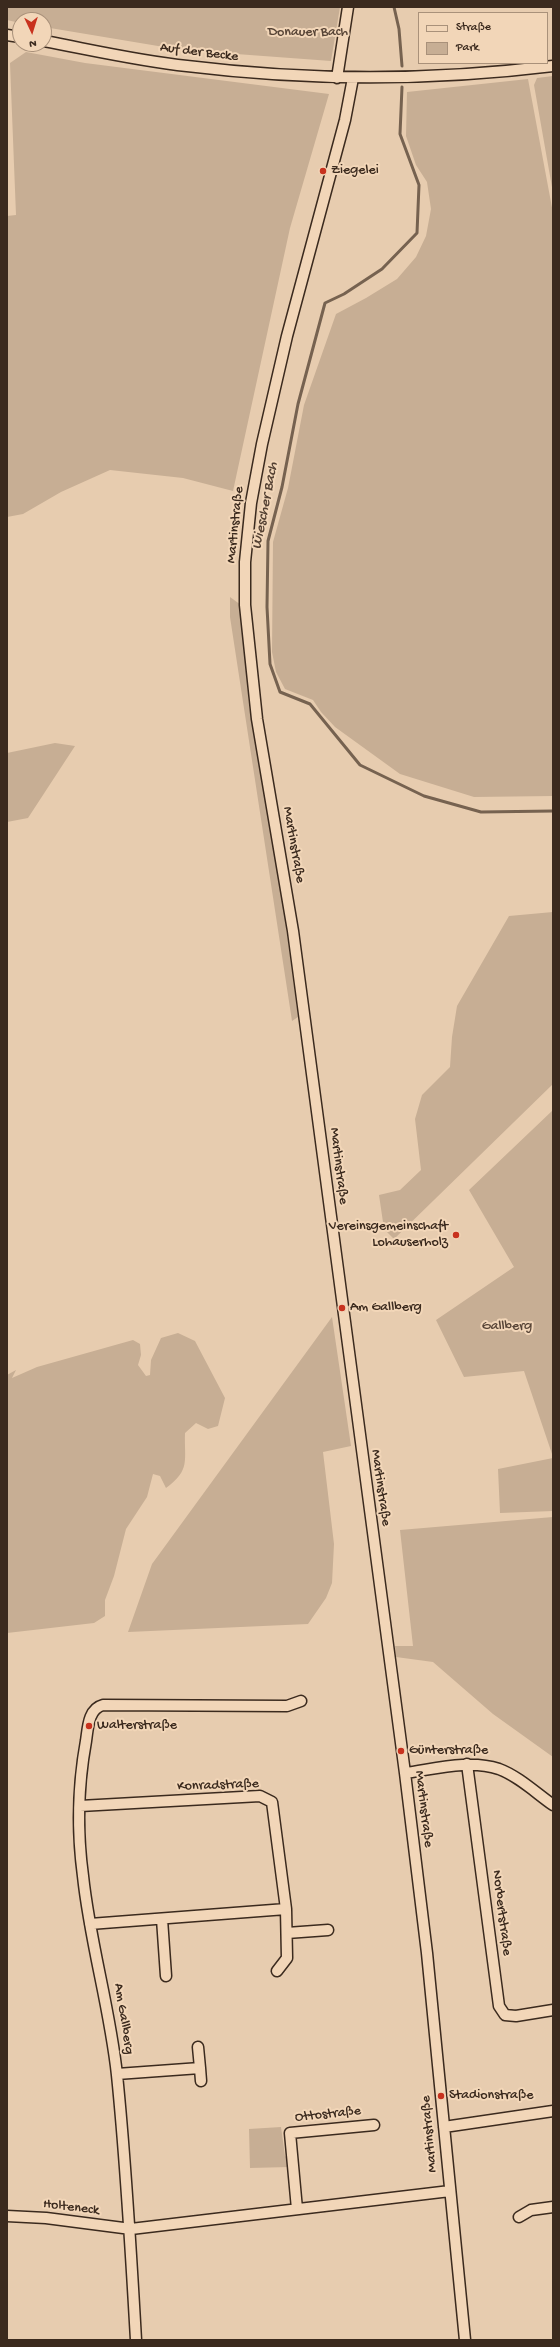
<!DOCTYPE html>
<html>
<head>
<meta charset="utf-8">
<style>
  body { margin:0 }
  #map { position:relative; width:560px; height:2347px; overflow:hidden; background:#e7ccaf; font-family:"Gochi Hand",sans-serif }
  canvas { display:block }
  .frame { position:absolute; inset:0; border:8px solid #3b2a1e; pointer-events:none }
  .legend { position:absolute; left:418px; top:12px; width:130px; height:52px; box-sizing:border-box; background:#f2d6b8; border:1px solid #a9917a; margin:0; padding:5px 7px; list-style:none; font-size:12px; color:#3b2a1e }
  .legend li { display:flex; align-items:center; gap:8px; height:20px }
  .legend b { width:20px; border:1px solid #a9917a }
  .north { position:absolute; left:12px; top:12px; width:40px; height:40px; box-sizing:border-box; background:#f2d6b8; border:1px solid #a9917a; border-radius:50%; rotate:176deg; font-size:11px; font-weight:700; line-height:16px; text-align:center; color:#3b2a1e }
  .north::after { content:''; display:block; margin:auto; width:14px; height:18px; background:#c8321e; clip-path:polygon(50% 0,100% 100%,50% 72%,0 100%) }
</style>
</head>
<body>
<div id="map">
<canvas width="560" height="2347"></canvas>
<div class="frame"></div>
<ul class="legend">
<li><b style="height:5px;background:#f2d6b8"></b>Straße</li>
<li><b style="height:11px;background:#c7ae94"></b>Park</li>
</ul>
<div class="north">N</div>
</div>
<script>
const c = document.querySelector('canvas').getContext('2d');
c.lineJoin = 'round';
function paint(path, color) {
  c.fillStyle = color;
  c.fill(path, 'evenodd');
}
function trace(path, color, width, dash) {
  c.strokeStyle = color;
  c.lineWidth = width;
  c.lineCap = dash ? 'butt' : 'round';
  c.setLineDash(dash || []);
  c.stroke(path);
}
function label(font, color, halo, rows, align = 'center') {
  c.font = font + ' "Gochi Hand",sans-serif';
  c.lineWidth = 4;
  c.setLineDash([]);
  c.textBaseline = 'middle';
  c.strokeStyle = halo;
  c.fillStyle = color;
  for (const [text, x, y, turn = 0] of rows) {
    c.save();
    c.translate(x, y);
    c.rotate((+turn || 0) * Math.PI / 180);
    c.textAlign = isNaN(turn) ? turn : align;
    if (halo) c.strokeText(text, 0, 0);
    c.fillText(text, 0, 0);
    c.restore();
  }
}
paint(new Path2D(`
  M7,7H340L331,61L182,50L44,27V20H20V23L7,20Z
  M26,52L85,63L329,94L290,228L233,491L183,478L110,470L61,492L23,514L7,517V216L16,215L10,63Z
  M553,76V193L534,85L537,78Z
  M528,79L553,213V796L474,797L400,774L335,727L321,712L313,700L285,689L276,672L272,652L273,542L288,488L304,405L336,314L366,298L397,279L416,257L426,236L431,209L427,182L416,165L406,136L407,92Z
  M230,597L241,605L249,706L284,911L298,1017L292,1021L230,617Z
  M55,743L75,746L28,818L7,822V753Z
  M553,912V1084L394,1239L384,1229L379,1195L400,1190L421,1170L415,1119L422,1095L450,1067L452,1037L457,1006L509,916Z
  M553,1110V1457L524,1371L464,1377L436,1320L514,1267L469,1190Z
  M332,1317L351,1446L323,1452L334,1544L332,1583L326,1598L308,1624L128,1632L152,1564Z
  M178,1333L195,1341L225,1398L218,1426L208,1429L196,1423L185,1433C184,1460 191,1470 166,1488L160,1476L153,1474L147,1497L126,1529L114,1576L105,1600V1616L94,1623L7,1633V1375L16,1370L12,1378L37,1367L133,1340L140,1344L141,1355L138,1365L146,1376L150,1375L151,1360L161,1338Z
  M553,1458V1511L500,1513L498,1469Z
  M553,1517V1757L493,1714L433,1662L396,1657L395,1646H413L400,1530Z
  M281,2127L285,2156L288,2158L289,2167L250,2168L249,2129Z`), '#c7ae94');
trace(new Path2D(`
  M394,7L399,29L402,66
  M402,87L400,134L419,185L417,233L382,269L344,294L325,303L298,404L282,487L268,541L267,607L270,664L280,692L310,704L360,765L424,796L481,812L553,811`), '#766250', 3);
const minor = new Path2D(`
  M7,35L20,37
  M44,41C92,50 139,61 187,66C309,81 431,81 553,66
  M337,78L348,7
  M353,78L345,120L287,336L262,444L251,503L245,562V605L257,719L293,931L405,1773L427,1953L465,2340
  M467,1764L499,2006L505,2015L516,2016L553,2010
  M405,1773C435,1769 469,1759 499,1769C518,1776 536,1793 553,1805
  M80,1806L260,1796L272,1802L286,1909L90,1924
  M162,1919L166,1976
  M287,1933L328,1930
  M277,1971L287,1958L286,1909
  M200,2068L201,2081
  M117,2074L200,2068L198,2047
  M444,2127L553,2111
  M297,2209L290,2133L374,2125
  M7,2216L46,2218L131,2229L450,2191
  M519,2217L531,2210L553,2207
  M136,2340C131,2251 126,2163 117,2075C110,2008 90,1943 83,1876C77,1832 78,1785 86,1741C88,1728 88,1709 103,1705L287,1706L301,1701`);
trace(minor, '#3b2a1e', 13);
trace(minor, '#f2d6b8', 10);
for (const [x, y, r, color] of [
  [323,171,4,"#c8321e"],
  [456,1235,4,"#c8321e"],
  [342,1308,4,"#c8321e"],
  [89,1726,4,"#c8321e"],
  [401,1751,4,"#c8321e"],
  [441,2096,4,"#c8321e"]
]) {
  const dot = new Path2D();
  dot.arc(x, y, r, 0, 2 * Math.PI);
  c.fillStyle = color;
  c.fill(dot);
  trace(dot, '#f2d6b8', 1.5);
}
label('14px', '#574436', '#f2d6b8', [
  ["Donauer Bach",308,33],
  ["Gallberg",507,1327]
]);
label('14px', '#3b2a1e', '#f2d6b8', [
  ["Auf der Becke",199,53,7],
  ["Martinstraße",236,525,-84],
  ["Martinstraße",293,845,80],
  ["Martinstraße",338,1166,83],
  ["Martinstraße",380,1488,82],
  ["Konradstraße",218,1786,-2],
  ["Martinstraße",423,1809,83],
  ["Norbertstraße",501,1913,83],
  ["Am Gallberg",123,2019,81],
  ["Ottostraße",328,2115,-6],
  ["Martinstraße",430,2134,-95],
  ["Holteneck",71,2208,7]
]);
label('14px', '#3b2a1e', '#f2d6b8', [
  ["Ziegelei",331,171],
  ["Vereinsgemeinschaft",448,1227,"right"],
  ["Lohauserholz",448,1243,"right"],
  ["Am Gallberg",350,1308],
  ["Walterstraße",97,1726],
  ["Günterstraße",409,1751],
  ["Stadionstraße",449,2096]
], 'left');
label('italic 15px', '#544133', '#f2d6b8', [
  ["Wiescher Bach",266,506,-79]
]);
</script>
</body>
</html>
